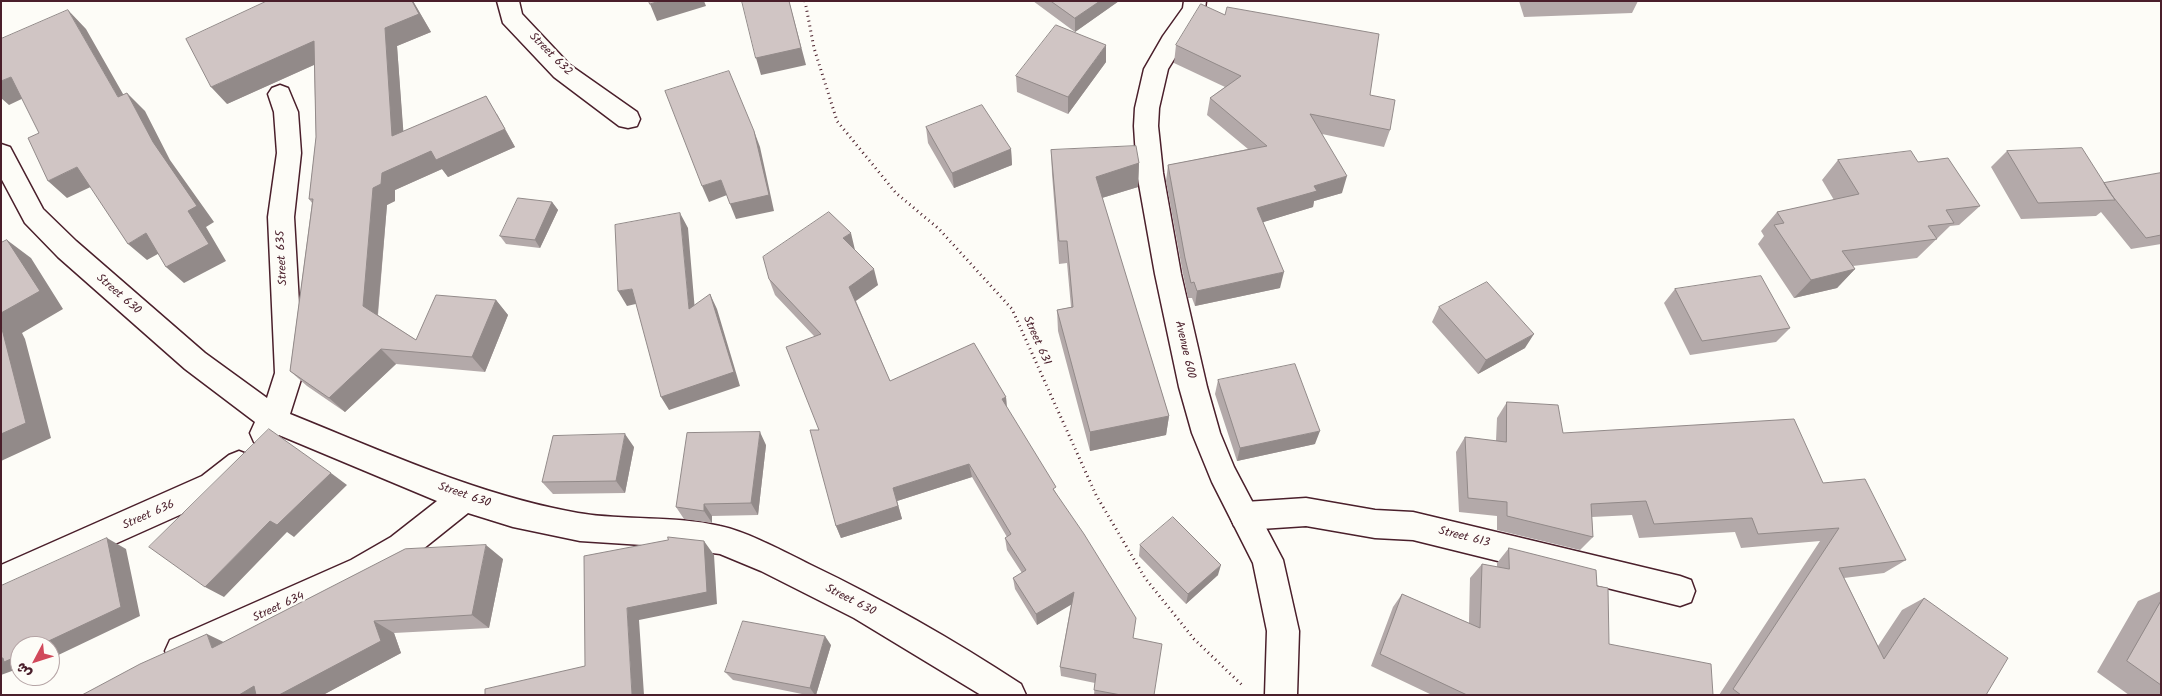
<!DOCTYPE html>
<html>
<head>
<meta charset="utf-8">
<style>
  body { margin:0 }
  #map { position:relative; width:2162px; height:696px; overflow:hidden; background:#fdfcf7; font-family:Kalam,"Playpen Sans Arabic",sans-serif }
  canvas { display:block }
  .frame { position:absolute; inset:0; border:2px solid #4a1f2b; pointer-events:none }
  .north { position:absolute; left:10px; top:636px; width:50px; height:50px; box-sizing:border-box; background:#fdfcf7; border:1px solid #b5a4a5; border-radius:50%; rotate:230deg; font-size:14px; font-weight:700; line-height:20px; text-align:center; color:#4a1f2b }
  .north::after { content:''; display:block; margin:auto; width:18px; height:22px; background:#d1495b; clip-path:polygon(50% 0,100% 100%,50% 72%,0 100%) }
</style>
</head>
<body>
<div id="map">
<canvas width="2162" height="696"></canvas>
<div class="frame"></div>
<div class="north">ش</div>
</div>
<script>
const c = document.querySelector('canvas').getContext('2d');
c.lineJoin = 'round';
function trace(path, color, width, dash) {
  c.strokeStyle = color;
  c.lineWidth = width;
  c.lineCap = dash ? 'butt' : 'round';
  c.setLineDash(dash || []);
  c.stroke(path);
}
function paint(path, color) {
  c.fillStyle = color;
  c.fill(path, 'evenodd');
}
function label(font, color, halo, rows, align = 'center') {
  c.font = font + ' Kalam,sans-serif';
  c.lineWidth = 4.5;
  c.setLineDash([]);
  c.textBaseline = 'middle';
  c.strokeStyle = halo;
  c.fillStyle = color;
  for (const [text, x, y, turn = 0] of rows) {
    c.save();
    c.translate(x, y);
    c.rotate((+turn || 0) * Math.PI / 180);
    c.textAlign = isNaN(turn) ? turn : align;
    if (halo) c.strokeText(text, 0, 0);
    c.fillText(text, 0, 0);
    c.restore();
  }
}
const street = new Path2D(`
  M497,1H519L522,14L570,65L637,112L640,119L637,126L628,128L619,126L554,77L503,23Z
  M280,85L288,88L298,112L301,153L294,217L303,373L290,414C385,452 477,495 578,513C625,521 674,515 720,526C748,532 785,552 811,565C884,600 954,640 1021,684L1026,695H981L854,618L761,571L720,554L658,546L580,541L513,527L468,513L413,557L373,580L181,667L170,662L165,651L170,640L351,560L391,537L437,501L279,435L274,442L264,446L254,442L250,433L255,422L185,369L58,257L25,223L1,178V144L10,147L43,209L76,241L205,353L267,398L275,373L268,217L277,153L274,112L268,94L272,88Z
  M239,451L249,455L254,464L249,473L222,496L1,595V565L202,476L229,455Z
  M1306,498L1375,510L1413,512L1680,576L1691,580L1695,591L1691,602L1680,606L1413,540L1375,538L1306,526L1245,530L1234,526L1230,516L1234,506L1245,502Z`);
const secondary = new Path2D(`
  M1184,1H1206L1205,9L1168,69L1159,108L1158,126L1163,173L1181,274L1207,387L1220,433L1234,467L1283,560L1299,631L1297,695H1265L1267,631L1253,563L1212,482L1192,433L1179,387L1155,274L1137,173L1134,126L1135,108L1144,69L1163,36L1183,8Z`);
trace(street, '#4a1f2b', 3);
trace(secondary, '#4a1f2b', 3);
trace(new Path2D(`
  M805,1L814,48L837,121L896,193L939,229L1012,309L1096,495L1145,578L1194,639L1243,686`), '#4a1f2b', 3, [1, 4]);
paint(street, '#fdfcf7');
paint(secondary, '#fdfcf7');
paint(new Path2D(`
  M267,1H413L431,32L397,46L403,131L497,114L515,147L448,177L442,169L395,190V201L387,205L378,315L416,340L496,300L508,315L485,372L396,364L345,412L307,386L290,371L312,203L309,199L316,137L314,65L227,104Z
  M1033,1H1119L1075,32Z
  M1519,1H1638L1632,13L1524,17Z
  M1176,45L1370,95L1390,130L1384,147L1322,134L1342,193L1314,201L1313,207L1263,222L1280,288L1195,306L1192,298H1188L1183,274L1166,181L1168,165L1248,149L1207,115L1210,98L1225,87L1174,63Z
  M1106,62L1068,114L1017,92L1016,76Z
  M926,127L1011,149L1012,165L954,188L928,143Z
  M1051,150L1139,163L1138,187L1102,198L1169,416L1166,435L1090,451L1058,331L1057,310L1071,307L1067,263L1059,264L1052,174Z
  M2007,151L2104,183L2161,173V244L2131,249L2101,212L2096,216L2021,219L1991,167Z
  M1838,160L1918,162L1980,206L1959,225L1950,226L1917,258L1853,266L1855,269L1837,288L1794,298L1758,244L1764,236L1761,231L1777,212L1834,200L1822,180Z
  M552,202L558,210L540,248L506,244L500,236Z
  M855,250L878,285L856,301L890,381L1006,397L1007,408L1056,493L1133,638L1154,695H1094L1095,683L1061,676L1060,667L1071,604L1037,625L1015,589L1013,578L1022,573L1007,550L1005,538L1007,537L972,477L897,501L902,519L841,538L836,526L819,430L814,336L775,295L769,279Z
  M1675,289L1790,328L1776,342L1690,355L1664,303Z
  M1439,307L1525,348L1478,374L1432,322Z
  M1218,380L1315,444L1237,461L1215,394Z
  M1507,402L1563,433L1823,483L1906,560L1884,573L1844,578L1878,646L1902,610L1924,598L1986,695H1719L1820,541L1741,548L1735,532L1639,538L1632,515L1592,517L1593,537L1580,550L1497,530V516L1459,512L1456,452L1465,437L1496,441L1497,418Z
  M766,445L758,515L712,516V523L684,519L676,507Z
  M634,447L625,493L553,494L542,482Z
  M1140,545L1218,575L1186,604L1139,556Z
  M1509,548L1597,586L1609,644L1713,695H1432L1371,666L1393,607L1402,594L1469,623L1470,578L1482,564L1497,567V563Z
  M503,559L489,628L394,633L401,653L323,695H82Z
  M2161,591V695H2129L2097,672L2138,601Z
  M831,645L816,695H807L733,680L725,672Z`), '#b3a9a9');
paint(new Path2D(`
  M412,1H413L431,32L397,46L405,153L392,136L385,28Z
  M660,1H704L706,6L657,21L650,4Z
  M789,1L806,65L761,75L756,58Z
  M1100,1H1119L1075,32V18Z
  M68,10L86,29L135,115L118,97Z
  M314,41L327,59L227,104L211,87Z
  M1106,45V62L1068,114V97Z
  M11,77L30,95L9,105L1,98V81Z
  M127,93L145,111L170,160L214,222L206,227L226,261L184,283L166,267L188,211Z
  M486,96L515,147L448,177L442,169L395,190V201L387,205L377,321L363,306L373,188L382,173Z
  M754,131L760,147L774,211L736,219L730,204Z
  M1011,149L1012,165L954,188L952,173Z
  M1139,163L1138,187L1095,200L1096,177Z
  M77,167L97,184L67,198L48,181Z
  M1347,176L1342,193L1314,201L1313,207L1254,225L1257,208L1314,186Z
  M721,180L727,195L709,202L702,186Z
  M552,202L558,210L540,248L535,240Z
  M680,213L688,228L696,323L689,309Z
  M146,233L165,250L147,260L128,244Z
  M851,233L855,250L848,255L843,238Z
  M7,240L31,258L63,309L22,333L25,339L51,438L1,461V313Z
  M874,269L878,285L854,302L849,287Z
  M1855,269L1837,288L1794,298L1811,280Z
  M1284,272L1280,288L1195,306L1197,291Z
  M632,289L640,303L627,306L618,291Z
  M710,294L717,309L740,386L669,410L661,397Z
  M496,300L508,315L485,372L472,357Z
  M1534,334L1525,348L1478,374L1486,360Z
  M381,349L396,364L345,412L329,398Z
  M1006,397L1007,412L1002,399Z
  M1169,416L1166,435L1090,451V432Z
  M1320,431L1315,444L1237,461L1240,448Z
  M760,432L766,445L758,515L751,503Z
  M625,434L634,447L625,493L616,481Z
  M969,464L972,477L897,501L902,519L841,538L836,526L893,488Z
  M331,473L347,485L294,537L287,532L224,597L205,587L270,521Z
  M704,504L712,516V523L704,511Z
  M107,538L126,549L140,616L50,659V646H38Z
  M704,541L714,555L717,604L639,620L644,695H632L627,608Z
  M486,545L503,559L489,628L472,615Z
  M1221,565L1218,575L1186,604L1188,594Z
  M1074,592V603L1037,625L1036,614Z
  M374,621L394,633L401,653L323,695H279Z
  M207,634L232,646L212,648Z
  M825,636L831,645L816,695H815L810,688Z
  M20,655V668L1,675V658Z
  M254,686L272,695H239Z`), '#928a89');
const building = new Path2D(`
  M267,1H412L419,14L385,28L392,136L486,96L505,129L436,160L431,151L382,173L381,184L373,188L363,306L416,340L436,295L496,300L472,357L381,349L329,398L290,371L313,199H309L316,137L314,41L211,87L186,39Z
  M649,1H660L650,4Z
  M742,1H789L801,48L756,58Z
  M1051,1H1100L1075,18Z
  M1201,4L1225,15L1227,7L1379,34L1370,95L1395,100L1390,130L1310,114L1347,176L1314,186L1317,191L1257,208L1284,272L1197,291L1194,282L1191,283L1185,258L1168,165L1267,146L1210,98L1241,76L1176,45Z
  M68,10L118,97L127,93L153,142L197,206L188,211L209,244L166,267L146,233L128,244L77,167L48,181L28,138L39,133L11,77L1,81V39Z
  M1056,25L1106,45L1068,97L1016,76Z
  M729,71L754,131L769,195L730,204L721,180L702,186L665,91Z
  M982,105L1011,149L952,173L926,127Z
  M1136,146L1139,163L1096,177L1169,416L1090,432L1057,310L1073,307L1067,241H1059L1051,150Z
  M2082,148L2115,200L2038,203L2007,151Z
  M1911,151L1918,162L1948,158L1980,206L1946,210L1954,223L1928,226L1937,239L1842,251L1855,269L1811,280L1774,225L1784,223L1777,212L1859,194L1838,160Z
  M2161,173V235L2146,238L2110,193L2104,183Z
  M518,198L552,202L535,240L500,236Z
  M829,212L851,233L843,238L874,269L849,287L890,381L974,343L1006,397L1002,399L1056,487L1053,489L1084,534L1136,618L1133,638L1162,644L1154,695H1121L1094,690L1096,674L1060,667L1074,592L1036,614L1013,578L1026,570L1005,538L1011,534L969,464L893,488L898,506L836,526L810,430H819L786,347L821,334L769,279L763,257Z
  M680,213L689,309L710,294L734,372L661,397L632,289L618,291L615,225Z
  M7,240L40,291L1,313V243Z
  M1761,276L1790,328L1702,341L1675,289Z
  M1487,282L1534,334L1486,360L1439,307Z
  M1,325L26,423L1,434Z
  M1295,364L1320,431L1240,448L1218,380Z
  M1507,402L1558,405L1563,433L1794,419L1823,483L1865,479L1906,560L1839,568L1884,659L1924,598L2008,658L1986,695H1741L1733,689L1839,528L1758,534L1752,518L1654,524L1646,501L1591,504L1593,537L1507,516V502L1468,498L1465,437L1506,442Z
  M269,429L331,473L277,525L270,521L205,587L149,547Z
  M760,432L751,503L704,504V511L676,507L687,433Z
  M625,434L616,481L542,482L553,436Z
  M1173,517L1221,565L1188,594L1140,545Z
  M668,537L704,541L707,592L627,608L632,695H485V689L585,666L584,556L668,540Z
  M107,538L121,607L38,646H20V655L4,662L3,658H1V586Z
  M486,545L472,615L374,621L381,641L279,695H256L254,686L239,695H82L140,664L207,634L212,648L405,549Z
  M1509,548L1596,570L1597,586L1608,588L1609,644L1711,664L1713,695H1467L1380,654L1402,594L1480,628L1482,564L1509,569Z
  M2161,601V685L2127,661Z
  M743,621L825,636L810,688L725,672Z`);
paint(building, '#d0c5c4');
trace(building, '#928a89', 1);
label('12px', '#4a1f2b', '#fdfcf7', [
  ["Street 632",550,55,45],
  ["Street 635",283,258,-93],
  ["Street 630",118,295,41],
  ["Street 631",1036,341,66],
  ["Avenue 600",1184,350,77],
  ["Street 630",464,496,19],
  ["Street 636",149,516,-24],
  ["Street 613",1464,538,14],
  ["Street 630",850,601,27],
  ["Street 634",279,608,-25]
]);
</script>
</body>
</html>
